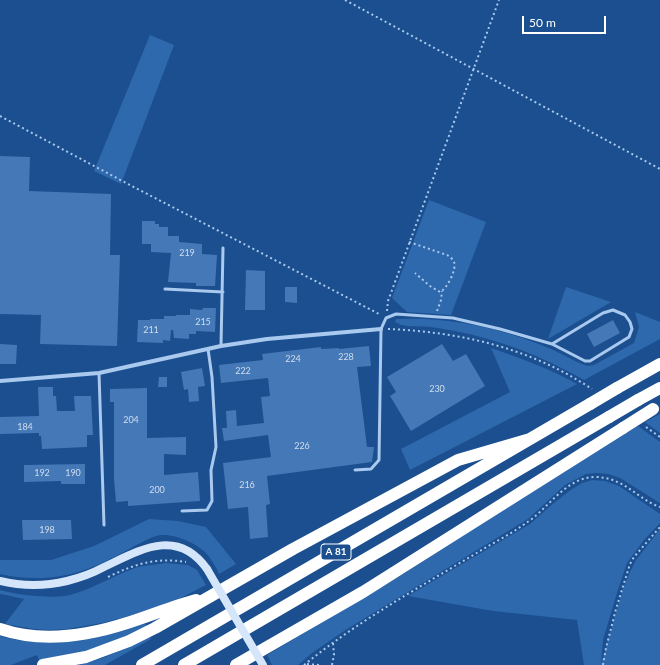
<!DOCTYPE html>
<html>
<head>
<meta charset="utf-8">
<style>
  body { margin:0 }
  #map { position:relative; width:660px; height:665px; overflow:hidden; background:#1b4f8f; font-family:Lato,sans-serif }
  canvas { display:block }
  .scale { position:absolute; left:522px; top:16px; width:84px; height:18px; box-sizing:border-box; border:2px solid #fff; border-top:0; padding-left:5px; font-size:12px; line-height:14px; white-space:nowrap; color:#fff; -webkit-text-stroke:3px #1b4f8f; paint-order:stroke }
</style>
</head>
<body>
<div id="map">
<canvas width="660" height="665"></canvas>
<div class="scale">50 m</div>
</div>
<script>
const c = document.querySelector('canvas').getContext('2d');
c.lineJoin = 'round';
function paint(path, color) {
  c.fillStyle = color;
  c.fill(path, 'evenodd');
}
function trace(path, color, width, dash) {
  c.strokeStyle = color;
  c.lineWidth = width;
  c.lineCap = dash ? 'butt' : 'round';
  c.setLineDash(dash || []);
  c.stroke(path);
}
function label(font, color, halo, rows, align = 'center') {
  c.font = font + ' Lato,sans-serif';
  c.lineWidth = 3.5;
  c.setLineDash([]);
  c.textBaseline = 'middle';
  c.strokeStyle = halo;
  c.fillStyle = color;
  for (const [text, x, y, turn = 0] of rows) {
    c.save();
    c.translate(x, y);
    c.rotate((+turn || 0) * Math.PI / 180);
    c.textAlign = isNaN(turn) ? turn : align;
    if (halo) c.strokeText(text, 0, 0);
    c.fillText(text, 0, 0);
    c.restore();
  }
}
paint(new Path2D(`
  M150,35L174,45L121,184L94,171Z
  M429,200L486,222L451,315L407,312L392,298Z
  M566,287L611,302L548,339Z
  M635,312L660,322V339L584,380C544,357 501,340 455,331C447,330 439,328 431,327C419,326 405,328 395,322L396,319H400C449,317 500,328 546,347C560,352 573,361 587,366L594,365L634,343L639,327Z
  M491,348C522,359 549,368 577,384L410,470L401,449L510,392Z
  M660,414V433L645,422Z
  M638,426L660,442V503L620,478L608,474L596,473L586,474L565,485L528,519L347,629L312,653L298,665H272L267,655L405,573L579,460Z
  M592,480L605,481L619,486L660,514V523L644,540L627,563L617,593L603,640L601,664L624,586L630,572L636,560L660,529V665H584L577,620L493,611L408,596L530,524L555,502L572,489L582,483Z
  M149,519L178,521L206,527L236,564L219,574C216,567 211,559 206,553C195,542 168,530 153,537C132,546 112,560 90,568C62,579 29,581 0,574V560H51L94,546Z
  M165,563L188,565L197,570L206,585L173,602L122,618L102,623L67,629L51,630L34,629L5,624L24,599L1,594H0V590C17,595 53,599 70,595C92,589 113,576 135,568C144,565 155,565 165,563Z
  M144,624L147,625L146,627L109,644L82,652L39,660L37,655L11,665H0V636C51,650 95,640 144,624Z
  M150,637L151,639L105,665H79L103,658Z`), '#2e69ad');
paint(new Path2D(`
  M0,156L30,157L29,191L111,194L110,255H120L117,346L40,344L41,315L0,314Z
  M142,221H155V224H159V227H168V236H179V242L202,244V254L217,255L215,286H196V283L168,282L171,253L151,252V244H142Z
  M246,270L265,271V310H245Z
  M285,287H297V303L285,302Z
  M203,308H216L215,332L196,331V334H189V339L174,338L173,330H171L170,341L163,340V343L137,342L138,320H150V319H164V316H176V315H190V309L202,310Z
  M613,320L620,333L594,347L587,334Z
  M0,344L17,345L16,364H0Z
  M442,344L453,361L466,354L485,386L411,431L390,396L396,392L387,377Z
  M369,346L371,366L357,367L367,447H374L372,462L267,476L270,504L266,505L268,537L250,539L248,507L228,509L223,463L271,457L268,435L224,441L222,428H227L226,411L236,410L237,426L264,423L261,397L270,396L268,378L221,383L219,365L263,360L262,354L321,347V349L339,348V349Z
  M202,368L205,386L198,387L199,401L189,402L188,389L184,390L181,372Z
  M159,377H167V387H158Z
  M38,387H53V396H56L57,411H75L74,396H91L93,435H87V447L42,449L41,436H39V433L0,434V417L39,416Z
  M147,388V438L186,437V455L164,454V475L198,472L200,501L128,506V501L116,502L114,479V402H110V389Z
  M85,464V484H61V481L24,482V465Z
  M22,520H71L72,539L23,540Z`), '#4478b7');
trace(new Path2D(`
  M345,0L660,169
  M0,116L128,184L381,315
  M409,242L447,255C450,257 453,259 454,262C457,269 447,289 440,292L430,286L415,273
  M387,311L388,301L499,0
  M437,311L441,300L442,291
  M388,329C461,332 530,348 592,389
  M646,427L660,437
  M108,577C135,564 156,557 186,562
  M307,664L319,665
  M304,665C358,621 420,587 480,551C495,542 511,534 526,523C548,509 566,477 595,477C624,477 637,499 660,507
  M332,665L334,655L333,643
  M603,665L606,648L616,609L630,564L634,557L660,527`), '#a9c9ee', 2, [2, 3]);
trace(new Path2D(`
  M165,289L223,292
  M221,346L223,248
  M99,373L104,525
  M355,470L371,469L379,460L381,329L386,318L396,314L453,318L500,329L552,344L585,361H590L629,337L632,329L630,322L625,315L613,310L603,313L552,344
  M182,511L207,510L212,501L211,470L216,447L212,377L208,349`), '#a9c9ee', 3);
trace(new Path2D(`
  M0,381L99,373L221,346L267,339L381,329`), '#a9c9ee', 4);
trace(new Path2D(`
  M0,581C21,586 46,586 67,581C79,578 93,573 104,567C140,550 177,527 207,569`), '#d6e6fa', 8);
trace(new Path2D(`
  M617,388L660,364
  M638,400L660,388
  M0,629C41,643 87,636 127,623C150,616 173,606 196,600
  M43,665L86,657L129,641L155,628L293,549L458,460L530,439
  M142,665L590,404
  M184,665L609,417
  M236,665L363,592L623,428`), '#fff', 12);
trace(new Path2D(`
  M207,569L263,665`), '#d6e6fa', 8);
trace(new Path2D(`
  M590,404L617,388
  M609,417L638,400
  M623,428L653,409`), '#fff', 12);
label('9px', '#d0dded', null, [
  ["219",187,253],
  ["215",203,322],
  ["211",151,330],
  ["228",346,357],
  ["224",293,359],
  ["222",243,371],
  ["230",437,389],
  ["204",131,420],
  ["184",25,427],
  ["226",302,446],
  ["192",42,473],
  ["190",73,473],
  ["216",247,485],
  ["200",157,490],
  ["198",47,530]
]);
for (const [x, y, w] of [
  [336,552,30]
]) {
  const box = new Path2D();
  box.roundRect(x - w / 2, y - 8, w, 16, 3);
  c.fillStyle = '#1b4f8f';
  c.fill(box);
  trace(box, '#fff', 1);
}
label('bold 10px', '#fff', null, [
  ["A 81",336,552]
]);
</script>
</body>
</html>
